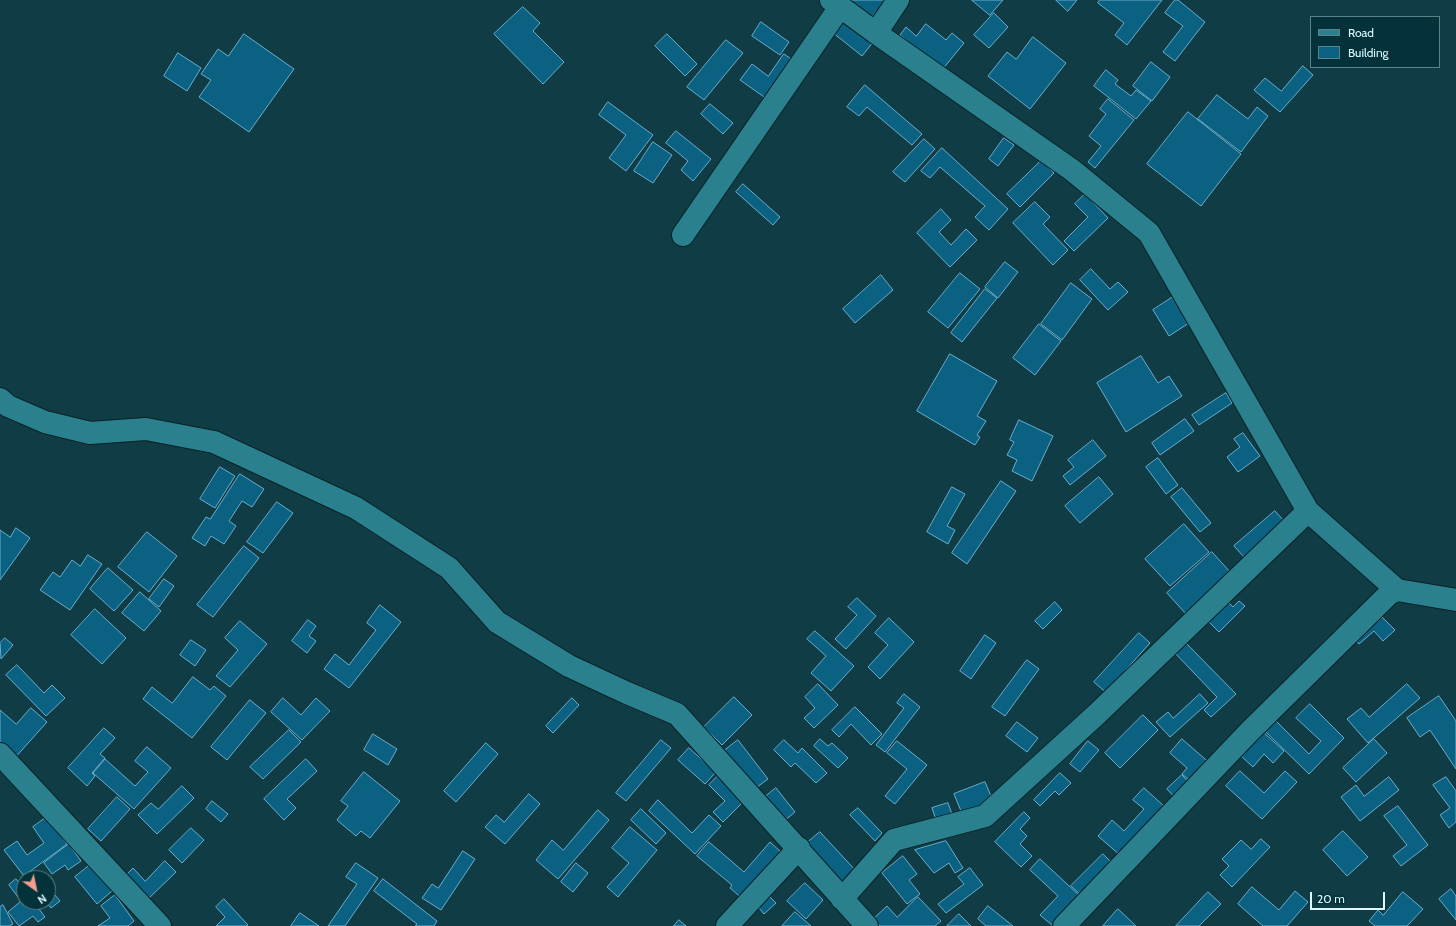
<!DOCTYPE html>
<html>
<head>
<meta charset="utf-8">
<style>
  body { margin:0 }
  #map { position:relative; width:1456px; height:926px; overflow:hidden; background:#103d45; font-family:Cabin,sans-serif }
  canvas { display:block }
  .legend { position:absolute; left:1310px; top:16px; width:130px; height:52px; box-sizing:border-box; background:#03323a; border:1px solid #598289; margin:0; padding:5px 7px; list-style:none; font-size:12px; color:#dbf9ff }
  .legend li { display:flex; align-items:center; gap:8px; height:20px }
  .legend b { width:20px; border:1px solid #598289 }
  .north { position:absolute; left:16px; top:870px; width:40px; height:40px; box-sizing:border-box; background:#03323a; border:1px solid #598289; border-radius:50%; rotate:147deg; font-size:11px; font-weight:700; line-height:16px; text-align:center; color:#dbf9ff }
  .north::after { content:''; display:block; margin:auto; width:14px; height:18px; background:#f49d8c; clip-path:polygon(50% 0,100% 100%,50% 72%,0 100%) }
  .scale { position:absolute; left:1310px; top:892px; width:75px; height:18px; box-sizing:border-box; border:2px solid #dbf9ff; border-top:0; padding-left:5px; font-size:12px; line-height:14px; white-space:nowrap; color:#dbf9ff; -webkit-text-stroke:3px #03323a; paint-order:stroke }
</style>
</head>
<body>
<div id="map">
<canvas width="1456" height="926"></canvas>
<ul class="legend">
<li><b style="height:5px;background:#2b808e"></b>Road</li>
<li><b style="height:11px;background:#0b6182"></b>Building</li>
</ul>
<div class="north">N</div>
<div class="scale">20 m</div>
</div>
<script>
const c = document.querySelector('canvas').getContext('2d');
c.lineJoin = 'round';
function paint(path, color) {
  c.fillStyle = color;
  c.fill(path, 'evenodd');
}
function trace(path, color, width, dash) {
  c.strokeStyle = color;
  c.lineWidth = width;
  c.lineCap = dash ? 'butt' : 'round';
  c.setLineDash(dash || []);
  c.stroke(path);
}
const building = new Path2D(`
  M847,0H888L868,21Z
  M972,0H1003L990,15Z
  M1056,0H1077L1068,11Z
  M1100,0H1162L1127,45L1115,35L1124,23L1098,3Z
  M1175,0H1178L1205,22L1175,61L1163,52L1183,26L1165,13Z
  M523,7L540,23L533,31L564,62L543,84L494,34Z
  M994,13L1008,27L989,48L974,35Z
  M844,17L874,41L862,56L832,32Z
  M761,22L789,42L780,55L752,36Z
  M926,24L946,40L952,33L964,43L942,70L900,35L906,27L916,36Z
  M244,34L294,69L249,132L199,97L211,80L201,74L218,49L228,56Z
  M667,34L697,64L685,76L655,46Z
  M1033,37L1066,63L1030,109L988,76L1007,52L1016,59Z
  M726,40L743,53L704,100L687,87Z
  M178,53L201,68L187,91L164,76Z
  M784,54L794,61L767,99L740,80L752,64L768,76Z
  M1151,62L1170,77L1152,101L1133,86Z
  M1303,66L1313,75L1280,112L1254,90L1265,78L1281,91Z
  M1106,70L1118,80L1115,84L1131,96L1136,90L1151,101L1136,119L1094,86Z
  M865,85L922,134L912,145L867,107L859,116L847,107Z
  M1217,95L1248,119L1257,107L1268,116L1241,152L1198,119Z
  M1108,99L1134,120L1095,168L1088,162L1101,146L1089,136L1106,114L1100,109Z
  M608,102L653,135L626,171L609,158L626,135L599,115Z
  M710,104L733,123L723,134L701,114Z
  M1188,112L1241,154L1201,206L1147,164Z
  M676,131L711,159L693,181L681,170L688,161L666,143Z
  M1004,138L1014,145L998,166L989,159Z
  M924,139L935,149L905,182L893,172Z
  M653,142L672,155L653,183L634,171Z
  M942,148L1008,209L989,230L975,217L985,206L940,167L930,178L921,171Z
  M1042,160L1054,173L1020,207L1007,194Z
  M743,184L780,217L773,225L736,192Z
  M1085,194L1108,218L1074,251L1064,241L1088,217L1075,204Z
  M1035,202L1050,217L1043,224L1068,250L1053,265L1013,223Z
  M941,209L951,220L939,232L951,245L966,229L977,240L950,267L917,233Z
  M1005,262L1018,272L998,298L985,287Z
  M1091,269L1110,289L1118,282L1128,292L1108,310L1080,280Z
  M960,273L980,289L948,328L928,312Z
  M881,275L893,290L855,323L843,309Z
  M1071,283L1092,299L1062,340L1041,324Z
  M985,289L997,298L962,342L951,333Z
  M1173,297L1189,323L1169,336L1153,310Z
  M1039,324L1061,341L1035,375L1013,358Z
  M950,354L997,381L977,416L986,421L977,435L980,437L975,445L917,411Z
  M1141,356L1158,383L1169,376L1182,396L1126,432L1097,383Z
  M1226,393L1232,403L1199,425L1192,415Z
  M1185,419L1194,431L1160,455L1152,443Z
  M1019,420L1053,436L1032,481L1012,471L1017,460L1007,455L1014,442L1010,440Z
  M1243,433L1260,456L1238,472L1227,457L1240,447L1234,439Z
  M1093,440L1106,456L1070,485L1063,476L1074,467L1068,460Z
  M1158,458L1178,485L1166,494L1146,467Z
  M220,467L235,476L215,508L200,499Z
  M240,474L264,489L252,507L242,501L229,521L236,526L224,544L211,536L205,546L192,538L206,517L210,519Z
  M1099,477L1113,494L1080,523L1065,506Z
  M1001,481L1016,491L967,564L952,553Z
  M952,487L965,494L947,526L955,530L948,544L927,532Z
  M1182,488L1211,523L1200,532L1171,497Z
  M277,502L293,513L263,553L247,542Z
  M1275,511L1285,522L1244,557L1234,546Z
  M1184,524L1209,552L1170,586L1145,559Z
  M16,528L30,538L0,580V530L10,537Z
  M147,532L177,556L149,592L118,567Z
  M244,546L259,558L213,617L197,605Z
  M1212,552L1231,573L1186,614L1167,593Z
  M88,555L102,564L70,610L40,590L53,572L60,577L72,560L80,566Z
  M108,568L133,590L114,611L90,589Z
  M164,579L174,586L159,607L149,599Z
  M140,592L161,611L144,631L122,613Z
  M857,598L876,616L846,649L835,639L857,615L848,607Z
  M1227,601L1233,607L1239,601L1245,606L1219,632L1208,621Z
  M1055,602L1062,610L1043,629L1035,621Z
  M380,605L401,622L349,688L324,669L335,654L349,665L376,630L367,623Z
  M95,609L126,638L102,664L71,635Z
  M1379,614L1395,630L1383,641L1374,631L1359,644L1354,638Z
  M889,618L914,642L880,679L868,667L888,645L875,633Z
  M308,620L316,626L309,636L316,641L307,653L292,641Z
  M240,621L267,644L230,687L216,676L238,650L225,638Z
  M815,631L854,666L831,691L811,673L826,656L807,639Z
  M1139,633L1150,643L1124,672L1128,676L1110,696L1094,682Z
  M985,635L996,643L971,679L960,671Z
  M5,638L13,645L1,659L0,643Z
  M191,640L206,650L195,666L180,655Z
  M1185,642L1236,694L1211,717L1204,710L1217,697L1174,652Z
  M1027,660L1039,669L1005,716L992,707Z
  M17,665L44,693L52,685L65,698L46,716L6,675Z
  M193,677L210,690L214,686L226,696L192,738L143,699L152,687L172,703Z
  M818,684L838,705L814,728L804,718L815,708L805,697Z
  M1407,684L1420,698L1368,743L1347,719L1361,708L1369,717Z
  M904,694L920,707L885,752L876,745L904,708L897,703Z
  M1200,694L1208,703L1170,737L1156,722L1168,712L1173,718Z
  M1439,696L1456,721V769L1430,730L1420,737L1407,718Z
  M734,697L752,715L722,745L704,727Z
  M283,698L301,715L316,698L330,711L302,740L271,712Z
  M572,698L579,705L553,733L546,726Z
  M250,700L266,713L227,760L211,747Z
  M1310,704L1344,738L1309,774L1264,730L1275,720L1309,754L1321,741L1296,718Z
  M855,707L882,734L871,745L851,724L839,737L832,730Z
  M31,708L47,722L13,760L0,748V710L16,724Z
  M1143,715L1158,730L1120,768L1105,753Z
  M1017,722L1038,738L1027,752L1006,736Z
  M104,728L115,738L100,754L105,758L92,773L95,776L87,786L68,768Z
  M289,730L301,742L263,779L250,767Z
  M1262,731L1284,751L1273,763L1264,754L1253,767L1240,755Z
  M373,734L397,749L388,765L364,750Z
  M820,739L828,746L832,743L848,758L838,768L814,746Z
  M1182,739L1213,766L1196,786L1182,774L1187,768L1170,753Z
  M1374,739L1387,753L1356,782L1343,768Z
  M661,740L671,748L626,801L616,793Z
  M738,740L768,779L753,790L724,751Z
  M784,740L798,753L802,748L827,773L816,783L795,763L791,767L774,750Z
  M897,741L927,765L895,804L885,796L907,769L887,753Z
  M1088,741L1099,750L1080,772L1070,764Z
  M486,743L498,754L456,802L444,791Z
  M147,747L171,768L134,809L93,773L105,759L135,786L148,772L135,761Z
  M689,748L716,772L705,784L678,760Z
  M306,759L317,771L287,799L296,808L284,820L264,799Z
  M1240,771L1264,793L1285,771L1297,782L1262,819L1226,786Z
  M364,772L400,801L370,838L361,831L356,836L337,820L348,806L341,801Z
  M1060,773L1071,783L1059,795L1055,791L1040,806L1034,800Z
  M719,775L745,800L723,822L713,812L725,801L709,785Z
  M1182,775L1192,786L1177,800L1167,789Z
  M1389,777L1399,790L1360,821L1341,797L1356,785L1364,796Z
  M1446,777L1456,791V822L1449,828L1440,815L1450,808L1433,785Z
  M985,782L994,803L963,816L954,794Z
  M182,786L194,798L157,834L138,815L151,803L158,809Z
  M776,788L795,812L784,821L765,797Z
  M1144,788L1165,807L1121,856L1098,836L1112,820L1124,831L1144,809L1133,800Z
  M529,794L540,804L505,844L485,827L496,815L504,822Z
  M117,797L130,809L101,841L88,829Z
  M658,800L692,833L709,815L721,826L695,854L649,811Z
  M212,801L228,814L221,822L206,809Z
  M948,803L953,817L937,823L932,808Z
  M1398,806L1428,845L1401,866L1393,856L1407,845L1384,816Z
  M858,808L882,833L875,841L850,815Z
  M641,809L666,833L656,844L631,820Z
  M598,810L609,820L558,879L536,860L552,840L563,850Z
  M1024,812L1030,818L1020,829L1027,836L1020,844L1032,856L1021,867L995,842Z
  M47,817L67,844L24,876L4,850L17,841L27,855L44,843L33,827Z
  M630,827L657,850L618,897L607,887L629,863L612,848Z
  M191,828L204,840L182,863L169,850Z
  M1343,831L1368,857L1347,876L1323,850Z
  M820,832L857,872L844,884L807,843Z
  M1261,839L1270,847L1232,887L1220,875L1229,866L1222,859L1241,840L1251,849Z
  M946,841L963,868L955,873L949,863L934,873L915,850Z
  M709,842L744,872L770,842L782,853L743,899L730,888L732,885L697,856Z
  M69,844L81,861L68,870L65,865L52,874L44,863Z
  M463,851L475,859L441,910L422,898L432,884L438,888Z
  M1103,854L1112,863L1081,895L1071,886Z
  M903,856L917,874L909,880L920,894L907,904L882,873Z
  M1040,859L1080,896L1053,926L1040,915L1058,896L1030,870Z
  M165,861L176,872L147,900L124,877L133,868L145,881Z
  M356,863L378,878L345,926H328L357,884L346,877Z
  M576,863L588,873L573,892L561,882Z
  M90,865L112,891L97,904L75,877Z
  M970,868L983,885L946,913L938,904L964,884L958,877Z
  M16,879L24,889V902H34L45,917L38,922L33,916L19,926L8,912L21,901L9,885Z
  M383,879L437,921L434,926H415L417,924L374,891Z
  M805,883L823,900L806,919L787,901Z
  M48,887L60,901L51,908L46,902H48Z
  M1252,887L1279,910L1295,891L1308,902L1287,926H1263L1238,904Z
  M1451,889L1456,896V920L1439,899Z
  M1208,892L1221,904L1199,926H1176Z
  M1403,892L1423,909L1407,926H1375L1369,921L1378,910L1383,915Z
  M766,893L776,903L764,914L755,903Z
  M115,895L134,921L128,926H98L110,918L101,906Z
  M918,897L941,921L935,926H880L873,919L887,906L897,917Z
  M224,899L248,925L246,926H216L225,917L216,907Z
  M3,905L13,924L9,926H0V907Z
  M988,906L1013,926H986L978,919Z
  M1118,909L1136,926H1103Z
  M795,912L811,926H782Z
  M300,913L319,926H291Z
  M959,914L971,926H947Z
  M679,920L686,926H674Z`);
paint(building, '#0b6182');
trace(building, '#6baccc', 1);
const street = new Path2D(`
  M831,0L876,33L1072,170L1149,233L1308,511L1397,590
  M876,33L898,0
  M683,235L840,7
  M0,399L8,406L45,422L90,433L146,429L214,442L356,508L449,568L497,622L569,666L627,693L677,714L867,926
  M0,754L160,926
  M842,899L894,840L985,816L1097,714L1308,511
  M727,926L799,848
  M1064,926L1250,731L1389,594L1397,590L1456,600`);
trace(street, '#082227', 24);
trace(street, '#2b808e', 22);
</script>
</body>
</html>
